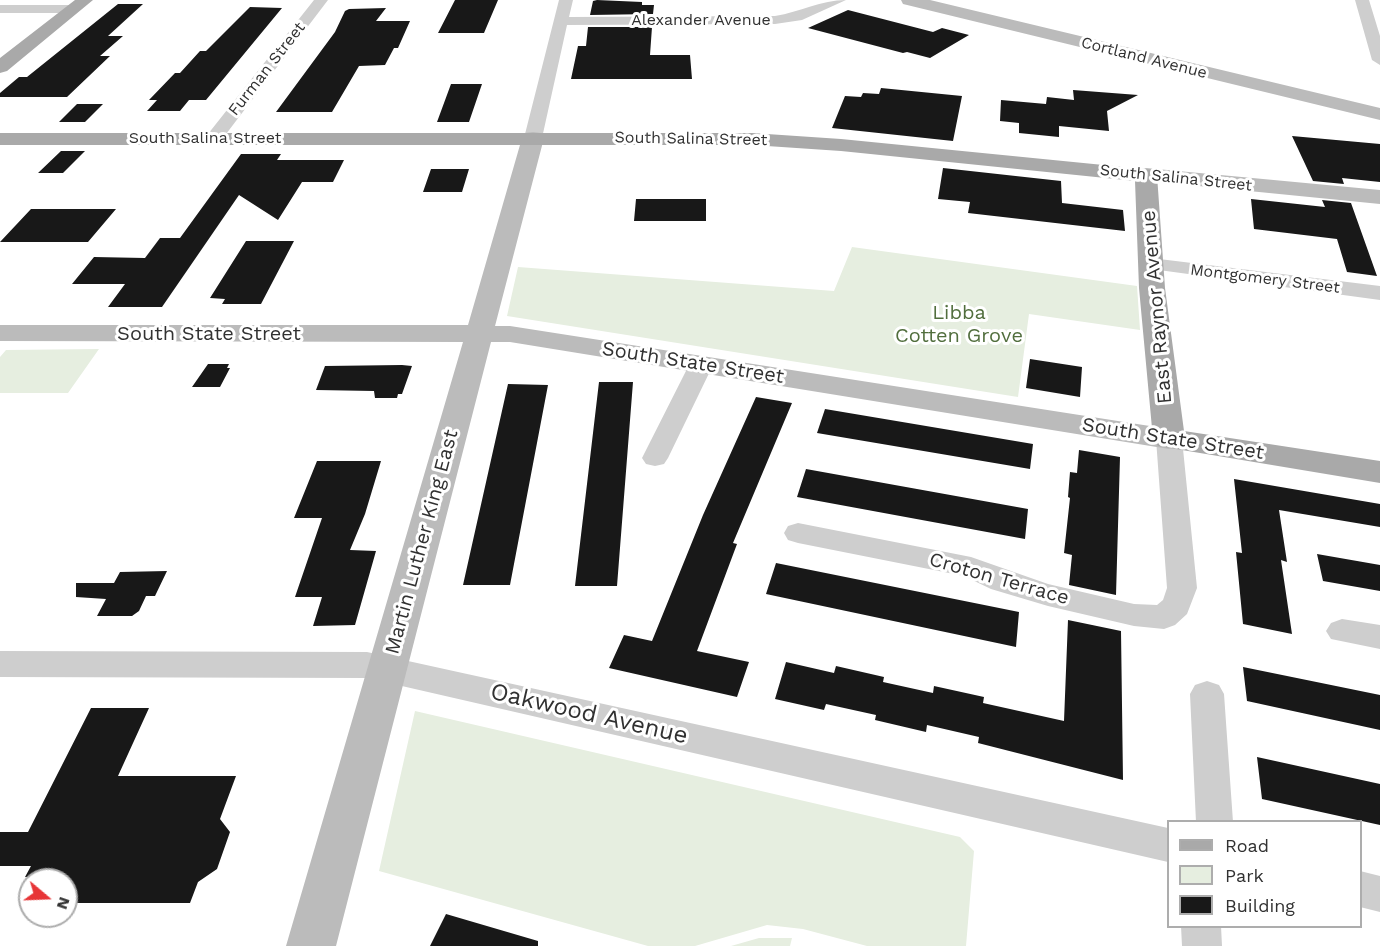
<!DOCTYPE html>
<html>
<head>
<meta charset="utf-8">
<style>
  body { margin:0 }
  #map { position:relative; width:1380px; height:946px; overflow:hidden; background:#fff; font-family:"Work Sans",sans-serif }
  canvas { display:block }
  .legend { position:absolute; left:1167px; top:820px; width:195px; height:108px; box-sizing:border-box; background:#fff; border:2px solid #adadad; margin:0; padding:8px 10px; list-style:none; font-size:18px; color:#313131 }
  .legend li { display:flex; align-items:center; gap:12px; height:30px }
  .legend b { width:30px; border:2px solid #adadad }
  .north { position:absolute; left:18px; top:868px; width:60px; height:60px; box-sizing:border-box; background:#fff; border:2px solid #adadad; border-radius:50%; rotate:109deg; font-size:16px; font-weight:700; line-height:24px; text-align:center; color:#313131 }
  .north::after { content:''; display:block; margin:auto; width:21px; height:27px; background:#e73537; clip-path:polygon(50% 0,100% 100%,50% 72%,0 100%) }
</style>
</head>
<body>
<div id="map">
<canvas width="1380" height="946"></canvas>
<ul class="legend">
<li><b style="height:8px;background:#a9a9a9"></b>Road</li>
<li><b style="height:16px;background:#e6eee0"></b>Park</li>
<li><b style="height:16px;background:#181818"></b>Building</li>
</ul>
<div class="north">N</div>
</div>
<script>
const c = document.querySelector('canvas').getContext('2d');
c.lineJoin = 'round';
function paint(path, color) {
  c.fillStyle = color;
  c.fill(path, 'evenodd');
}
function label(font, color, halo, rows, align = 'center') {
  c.font = font + ' "Work Sans",sans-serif';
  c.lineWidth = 6;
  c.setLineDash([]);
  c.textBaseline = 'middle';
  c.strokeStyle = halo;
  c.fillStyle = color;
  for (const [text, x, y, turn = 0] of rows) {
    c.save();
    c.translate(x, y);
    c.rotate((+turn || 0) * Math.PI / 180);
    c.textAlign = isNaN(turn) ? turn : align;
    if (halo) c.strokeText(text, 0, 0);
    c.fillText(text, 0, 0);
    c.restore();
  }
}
paint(new Path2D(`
  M852,247L1137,286L1140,330L1029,314L1018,397L507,316L518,267L834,291Z
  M99,349L68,393H0V357L6,350Z
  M415,711L960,837L974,851L966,946H867L803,929L767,925L695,946H648L379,871Z
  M759,938H792L790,946H731Z`), '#e6eee0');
paint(new Path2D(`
  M455,0H498L484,33H438Z
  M597,0L642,2V5H654L653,14L590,15L593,1Z
  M118,4H143L108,36H123L100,56H110L67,97H0V93L19,77H27Z
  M250,7L282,8L206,100H189L180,111H147L157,100H149L175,73H180L200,51H206Z
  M386,8L376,21H410L398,48H394L385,65L359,66L332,112H276L335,32L345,11L349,9Z
  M848,10L933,32L942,28L969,35L930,58L907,52L903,53L808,28Z
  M588,27H652L650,55H690L692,79H571L578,46H586Z
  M451,84H482L469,122H437Z
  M881,88L962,96L953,141L832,128L845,96L861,97L863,93L879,94Z
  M1073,90L1138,95L1107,111L1109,131L1059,126V137L1019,133V123L1000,121L1001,100L1046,104L1047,97L1074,100Z
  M77,104H103L85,122H59Z
  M1292,136L1380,144V182L1342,178L1344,184L1313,181Z
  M61,151H85L63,173H38Z
  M241,154H281L277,160H344L333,182H302L278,220L239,195L162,307H108L125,284H72L94,257L145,258L160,238H180Z
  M943,168L1061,181L1062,203L1123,210L1125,231L968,213L970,202L938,199Z
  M431,169H469L462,192H423Z
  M636,199H706V221H634Z
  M1251,199L1325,207L1322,200L1351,203L1377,276L1347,272L1337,239L1254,229Z
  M31,209H116L88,242H0Z
  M246,241H294L261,304H222L225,299L210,298Z
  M1030,359L1082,367L1080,397L1026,388Z
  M208,364H229L227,368H230L220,387H192Z
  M402,365L412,366L402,394H398L397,398H375L374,391L316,390L325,366Z
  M599,382H633L617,586H575Z
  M508,384L548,385L510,585H463Z
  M756,397L792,403L733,543L737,544L697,651L749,662L737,697L609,668L624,635L652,641L703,515Z
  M825,409L1033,444L1030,469L817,433Z
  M1079,450L1120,457L1116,595L1069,585L1072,555L1064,553L1070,498L1068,497L1070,472L1077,473Z
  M317,461H381L365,514L350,550L376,551L355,625L313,626L322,597H295L322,518H294Z
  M806,469L1028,509L1025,539L797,497Z
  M1234,479L1380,504V527L1279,510L1287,562L1281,560L1292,634L1243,624L1236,552L1242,553Z
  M1317,554L1380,565V591L1323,581Z
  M776,563L1019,612L1016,647L766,594Z
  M167,571L155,596H146L139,611L132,616H97L106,599L76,597V583H114L120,572Z
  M1068,620L1121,631L1123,780L978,743L979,737L927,725L926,732L875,720L876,715L826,704L824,710L775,699L786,662L834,673L836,666L884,677L883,682L933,693L934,686L984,697L983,703L1064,721Z
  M1243,667L1380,695V730L1247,701Z
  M91,708H149L118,776H236L220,819L230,832L217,869L198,882L190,903H66V877H25L31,866H0V832H28Z
  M1257,757L1380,784V825L1262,799Z
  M446,914L538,941V946H430Z`), '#181818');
paint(new Path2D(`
  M314,0H328L220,142H208L205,138L208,134Z
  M559,0H573L569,17L775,16C800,12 821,0 846,0L802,20L775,24L567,25L542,138L533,143L524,138Z
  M1355,0H1369L1380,36V65L1372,60Z
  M0,5H74L81,9L74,13H0Z
  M1151,258L1380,286V300L1144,268L1140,264L1144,260Z
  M701,358L709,360L713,365L668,458L664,464L655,466L646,464L642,458L689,365L693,360Z
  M1169,431L1178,433L1182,439L1197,588L1187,614L1175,625L1164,629L1134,626L1048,606L991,589L964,576L798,543L788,540L784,533L788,526L798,523L971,557L1048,584L1134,604L1157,605L1163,600L1167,588L1156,439L1160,433Z
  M1342,619L1380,625V649L1331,639L1326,631L1331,623Z
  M0,651L367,652L1168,828V862L367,678L0,677Z
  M1207,681L1219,685L1224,694L1233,822H1196L1190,694L1195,685Z
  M1360,871L1380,876V912L1360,907Z
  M1181,926H1221L1222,946H1182Z`), '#cecece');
paint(new Path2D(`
  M901,0H930L1380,108V120L903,4Z
  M533,132L541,133L544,138L495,326H510L1169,429L1180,432L1185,439L1180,446L1169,449L510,342H491L336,946H286L463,342L0,341V325H468L522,138L525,133Z
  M1146,168L1380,190V204L1138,180L1135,175L1138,170Z`), '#bbb');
paint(new Path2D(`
  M75,0H93L7,71L0,73V58Z
  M0,133H752L841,139L1154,170L1157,175L1165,288L1184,431L1380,461V483L1158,446L1153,439L1139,288L1135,181L841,151L752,145H0Z`), '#a9a9a9');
label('16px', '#313131', '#fff', [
  ["Alexander Avenue",701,20],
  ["Cortland Avenue",1144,58,14],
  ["Furman Street",267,69,-52],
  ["South Salina Street",205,138],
  ["South Salina Street",691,139,1],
  ["South Salina Street",1176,178,6],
  ["Montgomery Street",1265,279,7]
]);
label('20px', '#313131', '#fff', [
  ["East Raynor Avenue",1157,307,-95],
  ["South State Street",209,334],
  ["South State Street",693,363,9],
  ["South State Street",1173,439,9],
  ["Martin Luther King East",422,542,-75],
  ["Croton Terrace",999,579,16]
]);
label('20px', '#516e3d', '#fff', [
  ["Libba",959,313],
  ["Cotten Grove",959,336]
]);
label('24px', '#313131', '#fff', [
  ["Oakwood Avenue",589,714,13]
]);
</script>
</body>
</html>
